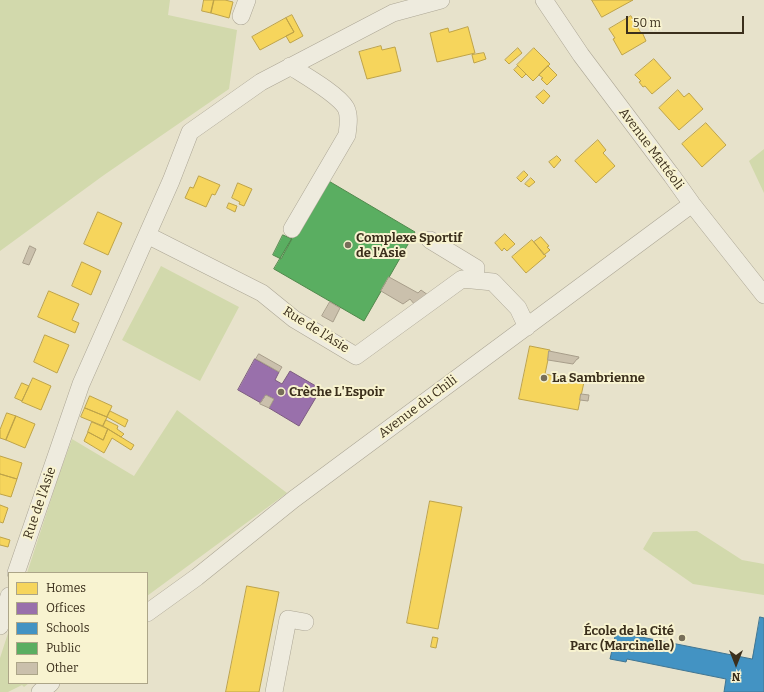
<!DOCTYPE html>
<html>
<head>
<meta charset="utf-8">
<style>
  body { margin:0 }
  #map { position:relative; width:764px; height:692px; overflow:hidden; background:#e7e2cb; font-family:Bitter,serif }
  canvas { display:block }
  .legend { position:absolute; left:8px; top:572px; width:140px; height:112px; box-sizing:border-box; background:#f8f3d0; border:1px solid #aca588; margin:0; padding:5px 7px; list-style:none; font-size:12px; color:#3b2f1c }
  .legend li { display:flex; align-items:center; gap:8px; height:20px }
  .legend b { width:20px; border:1px solid #aca588 }
  .north { position:absolute; left:716px; top:644px; width:40px; height:40px; -webkit-text-stroke:3px #f8f3d0; paint-order:stroke; rotate:180deg; font-size:11px; font-weight:700; line-height:16px; text-align:center; color:#3b2f1c }
  .north::after { content:''; display:block; margin:auto; width:14px; height:18px; background:#3b2f1c; clip-path:polygon(50% 0,100% 100%,50% 72%,0 100%) }
  .scale { position:absolute; left:626px; top:16px; width:118px; height:18px; box-sizing:border-box; border:2px solid #3b2f1c; border-top:0; padding-left:5px; font-size:12px; line-height:14px; white-space:nowrap; color:#3b2f1c; -webkit-text-stroke:3px #f8f3d0; paint-order:stroke }
</style>
</head>
<body>
<div id="map">
<canvas width="764" height="692"></canvas>
<ul class="legend">
<li><b style="height:11px;background:#f6d55c"></b>Homes</li>
<li><b style="height:11px;background:#9970ab"></b>Offices</li>
<li><b style="height:11px;background:#4393c3"></b>Schools</li>
<li><b style="height:11px;background:#5aae61"></b>Public</li>
<li><b style="height:11px;background:#cac0ac"></b>Other</li>
</ul>
<div class="north">N</div>
<div class="scale">50 m</div>
</div>
<script>
const c = document.querySelector('canvas').getContext('2d');
c.lineJoin = 'round';
function paint(path, color) {
  c.fillStyle = color;
  c.fill(path, 'evenodd');
}
function trace(path, color, width, dash) {
  c.strokeStyle = color;
  c.lineWidth = width;
  c.lineCap = dash ? 'butt' : 'round';
  c.setLineDash(dash || []);
  c.stroke(path);
}
function label(font, color, halo, rows, align = 'center') {
  c.font = font + ' Bitter,serif';
  c.lineWidth = 4;
  c.setLineDash([]);
  c.textBaseline = 'middle';
  c.strokeStyle = halo;
  c.fillStyle = color;
  for (const [text, x, y, turn = 0] of rows) {
    c.save();
    c.translate(x, y);
    c.rotate((+turn || 0) * Math.PI / 180);
    c.textAlign = isNaN(turn) ? turn : align;
    if (halo) c.strokeText(text, 0, 0);
    c.fillText(text, 0, 0);
    c.restore();
  }
}
paint(new Path2D(`
  M0,0H170L168,15L237,30L229,89L104,175L0,251Z
  M764,149V193L749,161Z
  M161,266L239,307L200,381L122,340Z
  M177,410L287,493L147,596V573H27L59,475L72,439L134,476Z
  M697,531L742,560L764,564V595L693,584L643,549L653,532Z
  M9,630V683H29L24,687L22,685L8,692H0V658Z`), '#d2d9ac');
const homes = new Path2D(`
  M204,0H214L211,13L202,11Z
  M214,0H225L233,2L229,18L211,13Z
  M592,0H633L602,17Z
  M292,15L303,36L290,43L286,36L294,32L286,18Z
  M631,16L641,33L642,32L646,41L622,55L613,39L615,38L609,29Z
  M286,18L294,32L260,50L252,37Z
  M468,27L475,53L437,62L430,33L448,28L449,32Z
  M381,46L382,50L395,47L401,71L367,79L359,52Z
  M518,48L522,53L509,64L505,60Z
  M534,48L550,64L533,81L517,65Z
  M484,53L486,59L474,63L472,55Z
  M654,59L671,78L652,94L645,86L643,87L639,82L641,81L635,75Z
  M518,66L526,74L522,78L514,70Z
  M548,66L557,75L547,85L541,79L543,78L539,75Z
  M544,90L550,96L543,104L536,97Z
  M678,90L684,97L689,93L703,109L679,130L659,108Z
  M706,123L726,145L702,167L682,144Z
  M598,140L606,150L603,153L615,166L596,183L575,161Z
  M557,156L561,160L554,168L549,162Z
  M524,171L528,175L521,182L517,178Z
  M199,176L220,185L215,195L212,194L206,207L185,198L190,187L193,188Z
  M531,178L535,182L529,187L525,184Z
  M238,183L252,189L244,206L239,204L240,202L232,198Z
  M229,203L237,206L235,212L227,208Z
  M98,212L122,223L108,255L84,244Z
  M505,234L515,244L507,251L504,248L502,251L495,243Z
  M541,237L549,246L547,247L550,250L544,255L534,242Z
  M532,240L546,256L526,273L512,257Z
  M82,262L101,271L91,295L72,286Z
  M49,291L79,304L72,320L79,323L75,333L38,317Z
  M45,335L69,345L57,373L34,362Z
  M530,346L550,350L545,374L584,382L578,410L519,399Z
  M33,378L51,386L41,410L22,402Z
  M22,383L29,386L22,401L15,398Z
  M90,396L112,406L107,417L85,408Z
  M85,408L107,417L103,426L81,417Z
  M110,411L128,420L125,427L107,417Z
  M7,413L16,416L6,440L0,438V430Z
  M16,416L35,424L25,448L6,440Z
  M106,420L118,426L117,429L124,434L121,437L103,426Z
  M92,422L108,429L103,440L88,432Z
  M108,429L134,445L131,450L112,438L104,453L84,441L88,432L103,440Z
  M0,456L22,463L17,479L0,474Z
  M0,474L17,479L11,497L0,494Z
  M430,501L462,507L438,629L407,623Z
  M0,505L8,508L3,523L0,522Z
  M0,537L10,540L8,547L0,545Z
  M247,586L279,592L259,692H226Z
  M433,637L438,638L436,648L431,647Z`);
paint(homes, '#f6d55c');
trace(homes, '#bea349', 1);
const offices = new Path2D(`
  M255,359L279,372L275,380L282,384L290,371L321,389L299,426L269,408L274,399L266,395L261,403L238,390Z`);
paint(offices, '#9970ab');
trace(offices, '#7d5c80', 1);
const schools = new Path2D(`
  M760,617L764,618V692H724L726,679L627,659L626,662L610,659L616,632L752,659Z`);
paint(schools, '#4393c3');
trace(schools, '#417591', 1);
const public = new Path2D(`
  M327,180L415,232L364,321L274,269Z
  M283,235L292,239L281,259L273,255Z`);
paint(public, '#5aae61');
trace(public, '#51884c', 1);
const building = new Path2D(`
  M30,246L36,249L29,265L23,263Z
  M389,277L418,293L421,290L428,295L415,305L410,299L403,304L381,291Z
  M330,302L340,308L333,322L322,316Z
  M549,351L579,357L578,359H577L573,364L548,360Z
  M259,354L282,367L279,372L256,359Z
  M581,394L589,395L588,401L580,400Z
  M266,395L274,399L269,408L260,404Z`);
paint(building, '#cac0ac');
trace(building, '#a79d8a', 1);
const minor = new Path2D(`
  M544,0L581,55L672,176L692,204L764,295
  M241,16L247,0
  M290,66C304,75 338,94 346,108C350,116 348,126 347,135L292,229
  M147,235L262,293L294,319L356,356L462,279L493,282L518,308L527,327
  M430,240L476,268L475,280
  M16,573L81,384L171,181L190,132L261,82L393,13L441,0
  M147,613L197,577L294,499L692,204
  M0,626L9,596
  M40,692L51,683
  M274,692L288,619L305,622`);
trace(minor, '#aca695', 18);
trace(minor, '#eeebde', 17);
for (const [x, y, r, color] of [
  [348,245,4,"#776e59"],
  [544,378,4,"#776e59"],
  [281,392,4,"#776e59"],
  [682,638,4,"#776e59"]
]) {
  const dot = new Path2D();
  dot.arc(x, y, r, 0, 2 * Math.PI);
  c.fillStyle = color;
  c.fill(dot);
  trace(dot, '#f8f3d0', 1.5);
}
label('13px', '#3b2f1c', '#f8f3d0', [
  ["Avenue Mattéoli",651,149,53],
  ["Rue de l'Asie",316,330,32],
  ["Avenue du Chili",418,407,-37],
  ["Rue de l'Asie",40,503,-71]
]);
label('bold 13px', '#3b2f1c', '#f8f3d0', [
  ["Complexe Sportif",356,238],
  ["de l'Asie",356,253],
  ["La Sambrienne",552,378],
  ["Crèche L'Espoir",289,392],
  ["École de la Cité",674,631,"right"],
  ["Parc (Marcinelle)",674,646,"right"]
], 'left');
</script>
</body>
</html>
